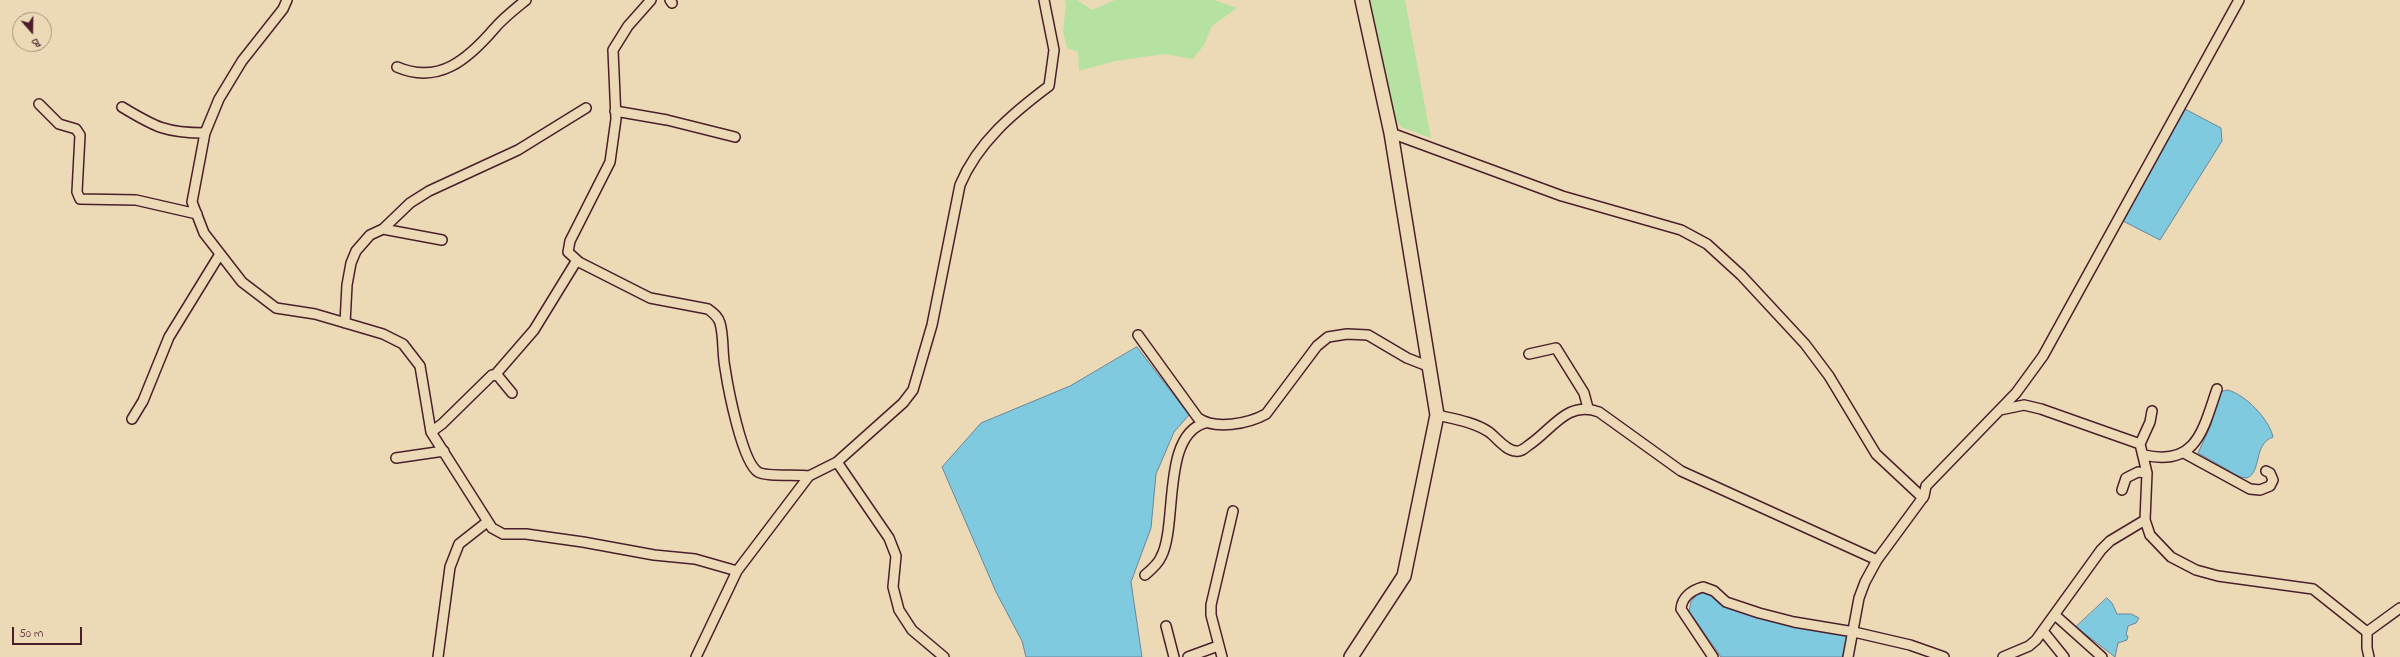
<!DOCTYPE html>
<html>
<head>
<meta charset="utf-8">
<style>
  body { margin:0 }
  #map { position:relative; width:2400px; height:657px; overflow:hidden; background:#ecdab7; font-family:"Indie Flower",sans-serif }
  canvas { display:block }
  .north { position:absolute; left:12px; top:12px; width:40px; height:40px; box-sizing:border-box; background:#ecdab7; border:1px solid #ab8f7f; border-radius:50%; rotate:160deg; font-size:11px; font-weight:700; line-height:16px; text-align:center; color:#4a1f2b }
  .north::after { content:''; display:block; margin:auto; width:14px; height:18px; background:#4a1f2b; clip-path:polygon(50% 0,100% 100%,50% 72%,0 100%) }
  .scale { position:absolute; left:12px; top:627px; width:70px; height:18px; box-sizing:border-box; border:2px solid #4a1f2b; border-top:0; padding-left:5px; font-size:12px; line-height:14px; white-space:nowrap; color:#4a1f2b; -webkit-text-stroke:3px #ecdab7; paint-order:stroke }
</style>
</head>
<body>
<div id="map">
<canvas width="2400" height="657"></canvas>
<div class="north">B</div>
<div class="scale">50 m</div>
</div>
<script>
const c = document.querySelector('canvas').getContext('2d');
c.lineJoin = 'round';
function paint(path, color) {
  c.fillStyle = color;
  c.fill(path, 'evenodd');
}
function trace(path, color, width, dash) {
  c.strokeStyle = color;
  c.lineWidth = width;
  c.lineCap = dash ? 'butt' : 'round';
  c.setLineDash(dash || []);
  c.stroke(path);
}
paint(new Path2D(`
  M1065,0H1077L1092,10L1115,0H1214L1237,8L1212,26L1204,45L1193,59L1165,54L1115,61L1079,71L1078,52L1067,48L1063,31L1066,5Z
  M1367,0H1405L1431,138L1401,127L1389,110Z`), '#b5e2a0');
const water = new Path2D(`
  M2185,109L2221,128L2222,141L2160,240L2123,221Z
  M1137,347L1189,415L1174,432L1156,474L1151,528L1131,582L1142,657H1026L1022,641L996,592L942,467L981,423L1070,386Z
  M2228,390C2246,395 2269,419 2273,437C2253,444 2262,472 2247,478L2240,477L2198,453L2211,425L2218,396L2221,392Z
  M1702,589L1725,603L1851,636L1845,657H1721L1689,611L1691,602Z
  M2107,598L2112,603L2117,614H2131L2139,618L2136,623L2128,626L2126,635L2128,636L2127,640L2118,643L2115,657L2076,627Z`);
paint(water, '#80cae0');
trace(water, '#6a8698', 1);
const street = new Path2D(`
  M287,0L283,9L242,61L219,99L205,133L192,202L204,233L242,282L276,308L315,314L383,334L403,344L420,366L431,432L492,528L503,534H526L583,542L654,555L695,559L737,571
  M651,0L628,26L613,50L616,119L610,162L570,241L568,252L579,262L650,298L708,309C713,313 718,316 720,323C724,337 722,353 725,368C728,388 742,462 758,472C766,477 797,474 809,476
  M670,0L672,3
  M397,67C439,85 468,59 494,29C503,18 515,9 526,0
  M39,104L59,124L76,129L80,135L77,192L80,199L136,200L197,214
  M122,107C155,127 166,133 205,133
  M615,111L667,120L735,137
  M1391,133L1562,196L1681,230L1707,244L1741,275L1805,344L1829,376L1876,454L1923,498
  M383,229L410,203L429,191L518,150L586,108
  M345,323L347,285L351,263L356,251L370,235L383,229L442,240
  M1138,335L1198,418C1215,430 1248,424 1266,414L1317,346L1328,337L1347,334L1368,335L1407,358L1430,367
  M1529,354L1556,348L1584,393L1588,408
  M495,375L534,330L577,260
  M2000,410L2024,405L2041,409L2140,444L2147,473L2145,520L2150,535L2171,557L2196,570L2218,576L2313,589L2367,632
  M1437,415C1454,419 1474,422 1489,432C1497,438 1506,451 1516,451C1521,452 1525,448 1529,445C1553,429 1567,400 1599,412L1681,471L1877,560
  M132,419L143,401L169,337L220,254
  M431,432L442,424L492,375L498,376L512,393
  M2140,444L2150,422L2152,411
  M2184,453L2250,489L2260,490L2270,486L2273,480L2270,473L2266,471
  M2144,455C2197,467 2203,429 2217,389
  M396,458L444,451
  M837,462L889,538L896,556L893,587L899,610L912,630L944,657
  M2122,490L2126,478L2138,472L2147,473
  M1145,575C1151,570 1158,564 1161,557C1178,526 1161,435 1205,423
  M2055,615L2102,657
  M1166,626L1174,657
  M2043,631L2064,657
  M2367,632L2400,608
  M2367,632V648L2369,657
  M438,657L450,567L459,544L487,522
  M696,657L737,571L809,476L837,462L903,403L913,390L932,325L960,185C978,142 1013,113 1049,86L1054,50L1044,0
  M1188,657L1218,646
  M1222,657L1211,615V605L1233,511
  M1713,657L1681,609C1682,597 1692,590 1703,587L1714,591L1726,602L1759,613L1794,622L1854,632L1910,645L1944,657
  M1848,657L1859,598L1865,582L1877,560L1924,496L1926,486L2016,393L2043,356L2239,0
  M2003,657L2029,646L2036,640L2101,550L2110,541L2145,520`);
const secondary = new Path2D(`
  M1351,657L1404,576L1437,415L1391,133L1362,0`);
trace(street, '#4a1f2b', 12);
trace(secondary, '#4a1f2b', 16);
trace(street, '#ecdab7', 9);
trace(secondary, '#ecdab7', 13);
</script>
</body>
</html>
